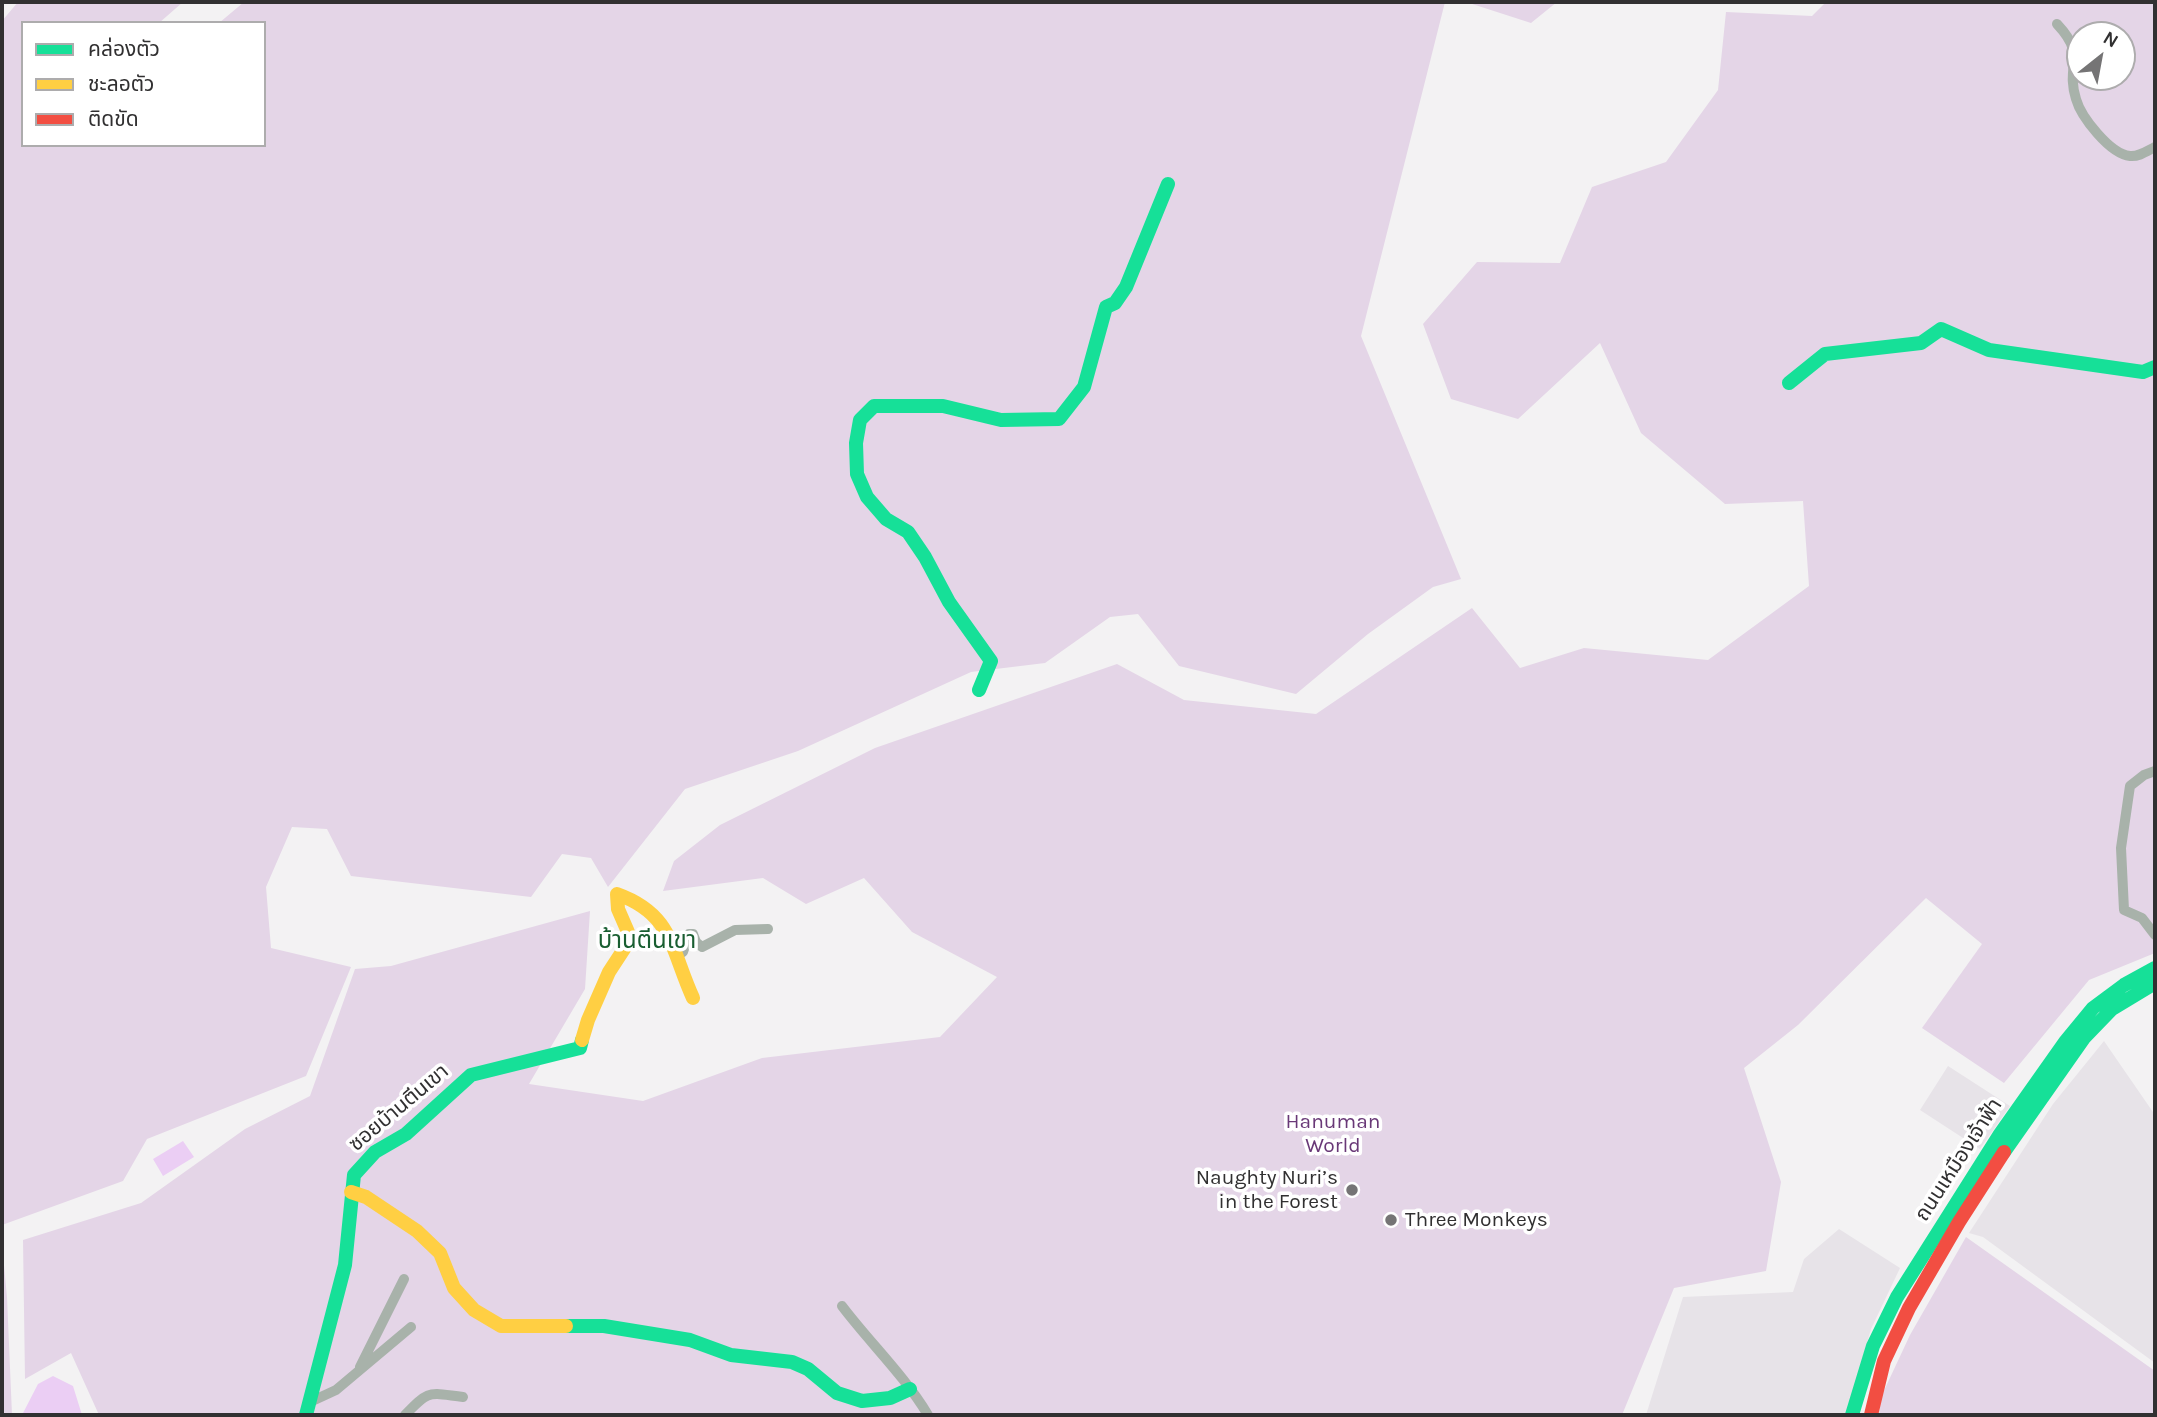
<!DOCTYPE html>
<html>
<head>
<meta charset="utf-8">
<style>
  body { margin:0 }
  #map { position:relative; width:2157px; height:1417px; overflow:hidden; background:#f3f2f3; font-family:Karla,"Noto Sans Thai",sans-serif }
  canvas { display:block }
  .frame { position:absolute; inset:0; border:4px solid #313031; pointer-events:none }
  .legend { position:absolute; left:21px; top:21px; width:245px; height:126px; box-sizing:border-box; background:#fff; border:2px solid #adacad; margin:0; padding:9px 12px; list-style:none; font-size:21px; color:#313031 }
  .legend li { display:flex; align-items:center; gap:14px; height:35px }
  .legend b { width:35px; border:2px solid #adacad }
  .north { position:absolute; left:2066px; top:21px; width:70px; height:70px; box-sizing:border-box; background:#fff; border:2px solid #adacad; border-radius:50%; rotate:31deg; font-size:19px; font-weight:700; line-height:28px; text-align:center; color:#313031 }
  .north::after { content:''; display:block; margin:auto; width:24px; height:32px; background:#757475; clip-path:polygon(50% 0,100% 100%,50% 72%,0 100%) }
</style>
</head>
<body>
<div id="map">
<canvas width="2157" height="1417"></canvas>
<div class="frame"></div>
<ul class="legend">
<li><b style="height:9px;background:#16e098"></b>คล่องตัว</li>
<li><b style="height:9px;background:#ffcf43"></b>ชะลอตัว</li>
<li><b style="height:9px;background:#f24e42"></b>ติดขัด</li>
</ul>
<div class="north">N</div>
</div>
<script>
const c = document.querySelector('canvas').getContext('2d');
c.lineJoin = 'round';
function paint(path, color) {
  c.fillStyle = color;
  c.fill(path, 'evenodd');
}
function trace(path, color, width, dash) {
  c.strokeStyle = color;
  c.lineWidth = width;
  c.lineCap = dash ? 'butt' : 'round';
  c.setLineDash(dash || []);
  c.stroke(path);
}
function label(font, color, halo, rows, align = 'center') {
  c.font = font + ' Karla,"Noto Sans Thai",sans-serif';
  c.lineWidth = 7;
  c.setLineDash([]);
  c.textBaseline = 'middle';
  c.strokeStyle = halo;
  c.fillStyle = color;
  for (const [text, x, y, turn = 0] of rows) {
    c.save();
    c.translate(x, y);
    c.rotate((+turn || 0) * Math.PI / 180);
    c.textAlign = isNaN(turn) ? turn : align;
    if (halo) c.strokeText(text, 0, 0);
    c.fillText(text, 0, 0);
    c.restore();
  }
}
paint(new Path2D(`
  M2104,1041L2155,1115V1363L1983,1237L1969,1233L2053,1104Z
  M1948,1066L2010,1106L1980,1149L1920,1110Z
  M1839,1229L1900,1268L1871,1329L1846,1415H1646L1683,1297L1793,1292L1804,1259Z`), '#e7e3e8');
paint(new Path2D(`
  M18,2H183L159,23H23V145H264V23H219L244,2H1445L1361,336L1461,579L1433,587L1368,634L1296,694L1179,666L1138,614L1110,617L1045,663L971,672L798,751L685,789L608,887L591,858L562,854L531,897L351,876L327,829L292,827L266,887L271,948L351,967L306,1076L147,1139L123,1181L2,1225V21Z
  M1466,2H1557L1531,23Z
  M1826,2H2155V953L2089,980L2004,1083L1922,1028L1982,944L1926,898L1798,1025L1744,1068L1781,1182L1766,1271L1674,1288L1622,1415H99L71,1353L25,1379L23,1240L141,1203L245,1129L310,1096L355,969L391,966L590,911L585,989L529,1084L643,1101L762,1058L940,1037L997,977L912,932L864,878L806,904L763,878L663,891L674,861L720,825L875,748L1117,664L1184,700L1316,714L1472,608L1520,668L1584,648L1708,660L1809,586L1803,501L1725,504L1641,433L1600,343L1518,419L1451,399L1423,324L1477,262L1560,263L1592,187L1666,162L1718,90L1726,12L1812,16ZM2080,35H2122V77H2080Z
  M1966,1237L2155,1371V1415H1879L1881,1397L1910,1335Z
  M2,1244L7,1297L12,1415H2Z`), '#e4d5e7');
paint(new Path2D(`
  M183,1141L194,1157L163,1176L153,1159Z
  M53,1376L73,1386L82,1415H22L38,1384Z`), '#ebcef4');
trace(new Path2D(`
  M2057,24C2088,57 2065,64 2076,99C2081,117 2110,154 2130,156C2139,157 2147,151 2155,147
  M2155,771L2144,775L2130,786L2121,848L2124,910L2142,918L2155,935
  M676,956L683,952L689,934H693L696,942L702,947L735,930L768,929
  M842,1306C870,1343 904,1375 928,1415
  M360,1367L404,1279
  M310,1402L336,1390L411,1327
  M405,1415C430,1389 428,1393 463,1397`), '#a8b2aa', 10);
trace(new Path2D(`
  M1789,383L1825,354L1921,343L1941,329L1989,350L2143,372L2155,367
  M979,690L991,661L949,602L925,557L908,532L886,519L867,497L857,474L856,443L860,420L874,406H943L1001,420L1059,419L1084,387L1106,307L1115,303L1126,287L1168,184
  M2004,1152L2084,1038L2112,1009L2155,983
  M566,1326H604L690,1340L731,1355L792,1362L808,1369L837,1393L862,1401L890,1398L910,1389
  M306,1415L345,1265L354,1175L375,1152L406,1134L471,1075L580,1048L582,1040
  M1852,1415L1873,1346L1897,1297L2000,1134L2065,1042L2093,1008L2124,985L2155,968`), '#16e098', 14);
trace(new Path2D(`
  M582,1040L588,1020L609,972L624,949L628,932L618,909L617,894C673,914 671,950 693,998
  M351,1192L366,1197L417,1231L440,1253L454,1288L474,1310L501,1326H566`), '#ffcf43', 14);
trace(new Path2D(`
  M1871,1415L1884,1361L1909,1308L1959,1222L2004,1152`), '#f24e42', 14);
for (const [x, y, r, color] of [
  [1352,1190,7,"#757475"],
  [1391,1220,7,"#757475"]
]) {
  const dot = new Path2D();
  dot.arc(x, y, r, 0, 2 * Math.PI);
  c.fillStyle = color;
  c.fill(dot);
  trace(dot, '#fff', 2.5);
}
label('21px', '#313031', '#fff', [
  ["ซอยบ้านตีนเขา",399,1108,-40],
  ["ถนนเหมืองเจ้าฟ้า",1959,1160,-57]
]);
label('21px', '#693877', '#fff', [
  ["Hanuman",1333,1122],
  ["World",1333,1146]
]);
label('21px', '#313031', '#fff', [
  ["Naughty Nuri’s",1338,1178],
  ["in the Forest",1338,1202],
  ["Three Monkeys",1405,1220,"left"]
], 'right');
label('24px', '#195e31', '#fff', [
  ["บ้านตีนเขา",647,941]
]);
</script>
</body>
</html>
